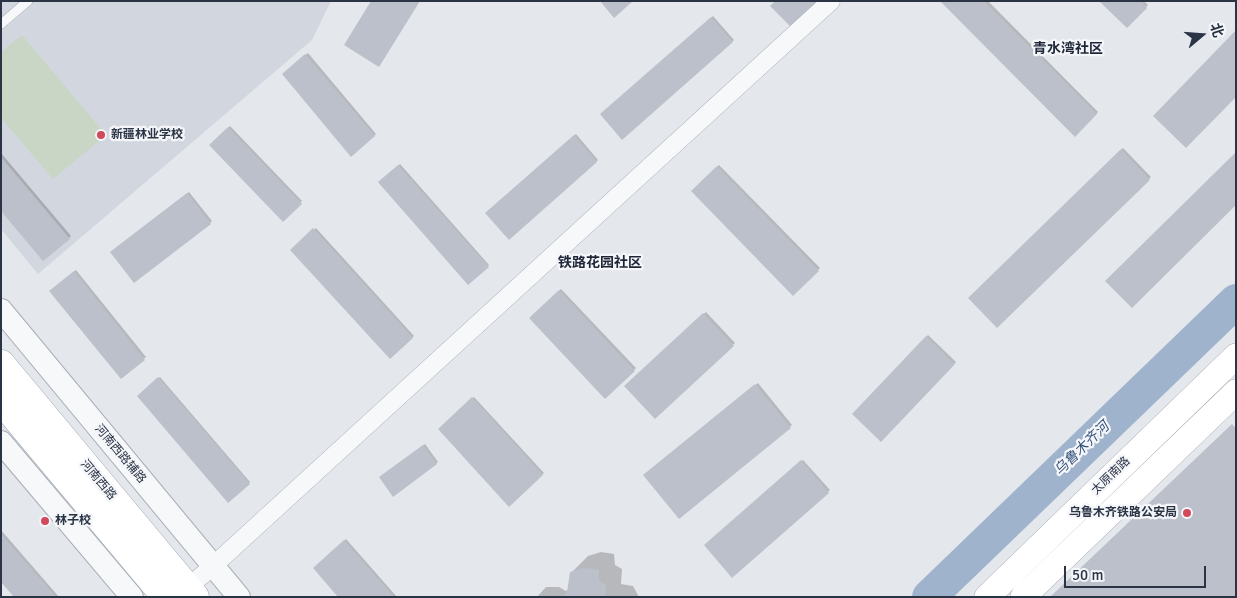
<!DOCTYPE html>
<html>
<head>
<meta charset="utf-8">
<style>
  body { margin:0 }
  #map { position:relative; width:1237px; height:598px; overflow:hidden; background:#e4e7ec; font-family:Signika,"Noto Sans SC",sans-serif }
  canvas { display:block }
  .frame { position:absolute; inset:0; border:2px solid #2b3445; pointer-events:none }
  .north { position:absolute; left:1177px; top:10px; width:50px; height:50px; -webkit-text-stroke:4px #f4f6f9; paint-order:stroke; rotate:72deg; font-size:14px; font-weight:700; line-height:20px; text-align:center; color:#2b3445 }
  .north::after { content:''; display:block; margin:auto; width:18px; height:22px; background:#2b3445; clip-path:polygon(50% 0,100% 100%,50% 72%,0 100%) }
  .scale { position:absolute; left:1064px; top:566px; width:142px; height:22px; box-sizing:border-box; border:2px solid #2b3445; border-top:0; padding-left:6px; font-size:15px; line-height:18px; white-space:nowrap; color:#2b3445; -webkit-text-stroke:4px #f4f6f9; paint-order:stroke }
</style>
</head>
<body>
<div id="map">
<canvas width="1237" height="598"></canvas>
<div class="frame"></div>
<div class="north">北</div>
<div class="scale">50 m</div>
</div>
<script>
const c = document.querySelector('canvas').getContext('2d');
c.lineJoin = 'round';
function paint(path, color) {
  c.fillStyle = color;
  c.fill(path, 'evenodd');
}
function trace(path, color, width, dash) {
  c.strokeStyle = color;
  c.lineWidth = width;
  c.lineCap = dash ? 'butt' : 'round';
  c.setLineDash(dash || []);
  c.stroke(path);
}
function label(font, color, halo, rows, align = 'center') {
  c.font = font + ' Signika,"Noto Sans SC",sans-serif';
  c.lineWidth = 4.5;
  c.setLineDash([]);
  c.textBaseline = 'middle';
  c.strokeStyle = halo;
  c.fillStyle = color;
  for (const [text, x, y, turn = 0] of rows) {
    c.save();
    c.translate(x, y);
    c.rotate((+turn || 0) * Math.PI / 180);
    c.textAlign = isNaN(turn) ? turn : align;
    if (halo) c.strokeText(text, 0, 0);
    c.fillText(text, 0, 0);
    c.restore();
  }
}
paint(new Path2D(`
  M1,1H331L312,40L38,274L1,229Z`), '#d2d6de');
paint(new Path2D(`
  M22,35L106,135L53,179L1,118V52Z`), '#c9d6c5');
paint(new Path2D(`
  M942,1H988L1098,112L1075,135Z
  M1101,1H1144L1148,5L1127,27Z
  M713,16L734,40L622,138L601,115Z
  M308,53L376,134L351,155L283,74Z
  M230,126L302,201L283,220L211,145Z
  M576,134L598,160L509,239L486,213Z
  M1123,148L1151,177L997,327L970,298Z
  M1,153L71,236L44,260L1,209Z
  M400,164L489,265L468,283L379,183Z
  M719,165L820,268L793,295L693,191Z
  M189,192L212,221L210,223L113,250Z
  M316,228L414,336L390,358L292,250Z
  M76,270L146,357L121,378L51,291Z
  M561,289L636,368L605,397L531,318Z
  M706,312L735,343L655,417L626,386Z
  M928,335L956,362L881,440L853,414Z
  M160,377L250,482L229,501L138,396Z
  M758,383L792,425L680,518L647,474Z
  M474,397L544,473L509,505L440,429Z
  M425,444L438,462L393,495L382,476Z
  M803,460L830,490L732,576L705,545Z
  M1,530L59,597H15L1,580Z
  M346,539L397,597H340L314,568Z
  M601,552L614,554L615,565L622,569L621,584L633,586L639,597H537L546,587H559L566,591L568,590L571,573L588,556Z`), '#0003');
trace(new Path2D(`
  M929,597L1236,301`), '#9fb4cc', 34);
paint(new Path2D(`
  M371,1H420L379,67L344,45Z
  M600,1H633L614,18Z
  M775,1H821L793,29L770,6Z
  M940,1H984L1097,114L1075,137Z
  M1099,1H1141L1147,8L1127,28Z
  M711,17L733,42L622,140L600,114Z
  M1236,30V97L1186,148L1153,116Z
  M305,54L375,136L351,157L282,74Z
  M228,127L302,204L283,222L209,145Z
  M574,135L597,162L509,240L485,213Z
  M1121,149L1150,180L997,328L968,298Z
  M1236,152V205L1132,308L1105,281Z
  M1,157L70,239L43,261L1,211Z
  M398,165L489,267L468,285L378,182Z
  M717,166L819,271L793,296L691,191Z
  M187,193L211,224L134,283L110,252Z
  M313,228L413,338L390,359L290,250Z
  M74,271L145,360L121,379L49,291Z
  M559,290L635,371L605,399L529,318Z
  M703,313L734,346L655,419L624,386Z
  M926,336L955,364L881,442L852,414Z
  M158,377L250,484L228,503L137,396Z
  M755,384L791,428L679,519L643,475Z
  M472,397L543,475L509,507L438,429Z
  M1232,424L1236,428V597H1050Z
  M423,445L437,464L393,497L379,477Z
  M801,460L829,493L732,578L704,545Z
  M1,534L56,597H14L1,582Z
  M344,540L394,597H338L313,568Z
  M584,568L599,570V581L606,585L605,597H564L567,592L570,572Z`), '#bbc0ca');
const service = new Path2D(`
  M1,24L28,1`);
const minor = new Path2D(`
  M179,595L213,566L831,1`);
const tertiary = new Path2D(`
  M1,310L239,597
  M1,442L132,597`);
const secondary = new Path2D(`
  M987,597L1236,356
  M1023,597L1236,392`);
const primary = new Path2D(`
  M1,364L195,597
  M1,400L166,597`);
trace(service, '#a9aeb7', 10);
trace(minor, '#a9aeb7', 19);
trace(tertiary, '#a9aeb7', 24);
trace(secondary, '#a9aeb7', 26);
trace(primary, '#a3abb8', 29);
trace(service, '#f7f8fa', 9);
trace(minor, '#f7f8fa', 18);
trace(tertiary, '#f7f8fa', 22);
trace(secondary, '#fff', 25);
trace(primary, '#fff', 28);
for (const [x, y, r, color] of [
  [101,135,5,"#d1495b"],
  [1187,513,5,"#d1495b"],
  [45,521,5,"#d1495b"]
]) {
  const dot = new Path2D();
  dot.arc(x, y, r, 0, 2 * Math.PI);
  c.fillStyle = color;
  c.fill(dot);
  trace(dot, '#f4f6f9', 2);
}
label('bold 12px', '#2b3445', '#f4f6f9', [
  ["新疆林业学校",111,135],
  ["乌鲁木齐铁路公安局",1177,513,"right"],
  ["林子校",55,521]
], 'left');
label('12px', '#2b3445', '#f4f6f9', [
  ["河南西路辅路",120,454,50],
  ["太原南路",1111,476,-44],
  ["河南西路",98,480,50]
]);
label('bold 14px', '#1d2536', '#f4f6f9', [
  ["青水湾社区",1068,49],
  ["铁路花园社区",600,263]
]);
label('italic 14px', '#34527a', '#f4f6f9', [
  ["乌鲁木齐河",1082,449,-44]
]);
</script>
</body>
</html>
